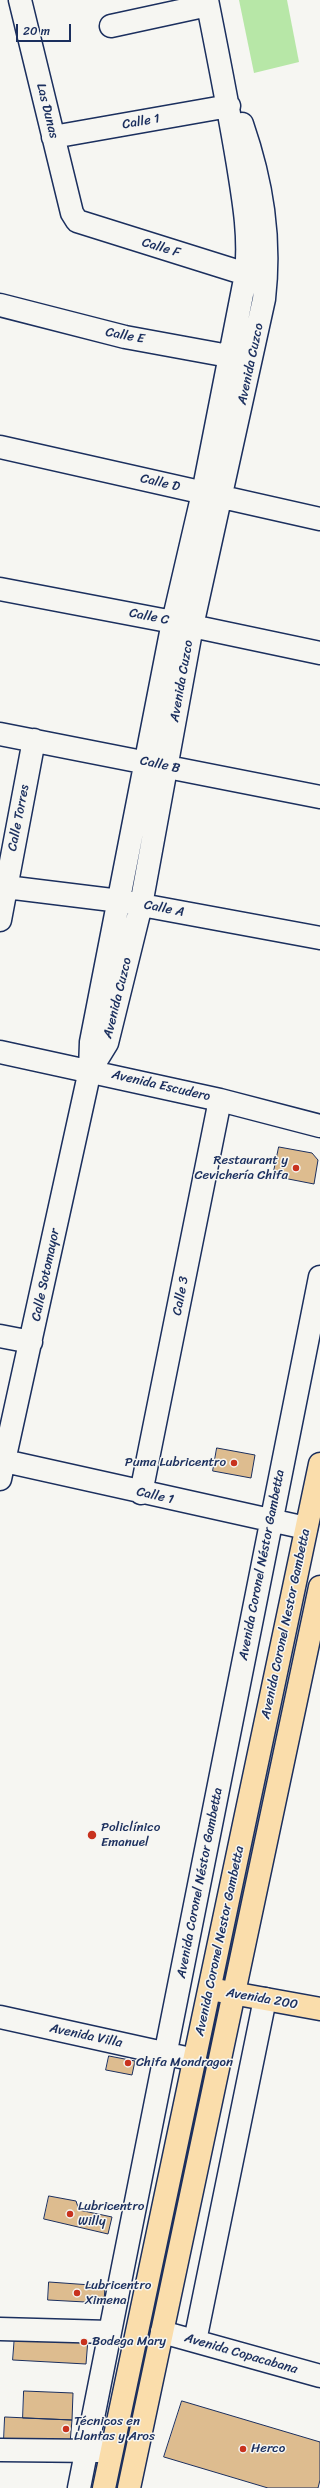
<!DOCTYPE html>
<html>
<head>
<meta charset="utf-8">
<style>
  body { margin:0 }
  #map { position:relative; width:320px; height:2488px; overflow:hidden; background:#f6f6f2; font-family:Sriracha,sans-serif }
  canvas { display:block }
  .scale { position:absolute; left:16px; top:24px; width:55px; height:18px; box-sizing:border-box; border:2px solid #1b2f5e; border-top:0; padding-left:5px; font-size:12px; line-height:14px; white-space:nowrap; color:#1b2f5e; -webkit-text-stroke:3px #f6f6f2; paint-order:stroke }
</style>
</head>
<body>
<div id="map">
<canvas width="320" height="2488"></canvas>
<div class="scale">20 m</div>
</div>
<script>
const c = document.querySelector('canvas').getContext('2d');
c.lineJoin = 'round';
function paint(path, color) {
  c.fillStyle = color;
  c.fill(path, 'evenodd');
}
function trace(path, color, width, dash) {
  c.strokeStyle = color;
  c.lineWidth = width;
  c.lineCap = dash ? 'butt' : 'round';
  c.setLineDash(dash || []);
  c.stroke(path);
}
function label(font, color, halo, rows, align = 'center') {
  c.font = font + ' Sriracha,sans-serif';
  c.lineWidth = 3;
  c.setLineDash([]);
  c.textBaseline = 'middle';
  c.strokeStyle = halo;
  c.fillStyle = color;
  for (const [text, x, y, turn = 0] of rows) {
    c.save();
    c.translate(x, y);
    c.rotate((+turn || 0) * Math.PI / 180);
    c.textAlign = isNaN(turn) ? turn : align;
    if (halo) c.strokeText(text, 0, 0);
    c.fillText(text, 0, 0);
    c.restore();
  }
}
paint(new Path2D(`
  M239,0H287L299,62L254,73Z`), '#b7e7a7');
const building = new Path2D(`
  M279,1147L312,1153L318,1160L314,1184L273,1176Z
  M217,1448L255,1455L251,1478L213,1471Z
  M109,2056L135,2061L132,2075L106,2070Z
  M49,2196L76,2201L79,2210L112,2217L108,2234L44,2219Z
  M49,2282L105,2286L104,2303L48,2300Z
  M15,2334L88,2339L86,2364L13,2360Z
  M24,2391L73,2393L72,2420L23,2418Z
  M182,2401L320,2442V2480L318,2488H268L164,2457Z
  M5,2417L72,2420L70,2443L4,2439Z`);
paint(building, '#ddbc8f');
trace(building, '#1b2f5e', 1);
const minor = new Path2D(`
  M20,0L72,213L77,221L246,274
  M111,26L208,5
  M53,137L229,106
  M0,305L125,337L245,359
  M0,447L320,519
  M0,589L173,622L320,653
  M0,734L320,797
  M6,887L120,901L320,938
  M0,920L34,740
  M0,1052L220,1100L320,1126
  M91,1069L107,1043L141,905L192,626L264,299C271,238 262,182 242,124
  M0,1336L31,1342
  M0,1460L306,1528
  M0,1479L90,1070L91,1042L173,622L203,493L246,274C250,237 244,202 238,165C229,110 218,55 207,0
  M141,1493L220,1100
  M0,2017L195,2060
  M0,2329L110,2332
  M162,2332L320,2376
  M195,2341L265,1999
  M0,2450L100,2451
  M79,2488L320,1277`);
const major = new Path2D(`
  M210,1989L320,2009`);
const highway = new Path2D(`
  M104,2488L320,1464
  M129,2488L320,1587`);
trace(minor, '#1b2f5e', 25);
trace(major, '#1b2f5e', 25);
trace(highway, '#1b2f5e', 25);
trace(minor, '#f6f6f2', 22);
trace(major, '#faddab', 22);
trace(highway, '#faddab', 22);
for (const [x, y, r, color] of [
  [296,1168,4,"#c8321e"],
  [234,1463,4,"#c8321e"],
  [92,1835,5,"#c8321e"],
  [128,2063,4,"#c8321e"],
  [70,2214,4,"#c8321e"],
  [77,2293,4,"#c8321e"],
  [84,2342,4,"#c8321e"],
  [66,2429,4,"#c8321e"],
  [243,2449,4,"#c8321e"]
]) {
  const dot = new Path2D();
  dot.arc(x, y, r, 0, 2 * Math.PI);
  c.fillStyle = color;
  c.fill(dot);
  trace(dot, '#f6f6f2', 1.5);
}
label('13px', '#1b2f5e', '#f6f6f2', [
  ["Las Dunas",47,111,76],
  ["Calle 1",141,122,-10],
  ["Calle F",161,248,17],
  ["Calle E",125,336,11],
  ["Avenida Cuzco",251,364,-78],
  ["Calle D",160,483,13],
  ["Calle C",149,617,11],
  ["Avenida Cuzco",182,681,-80],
  ["Calle B",160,765,12],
  ["Calle Torres",19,818,-79],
  ["Calle A",164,909,11],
  ["Avenida Cuzco",118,998,-76],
  ["Avenida Escudero",161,1086,13],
  ["Calle Sotomayor",46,1275,-78],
  ["Calle 3",181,1296,-79],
  ["Calle 1",155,1496,13],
  ["Avenida Coronel Néstor Gambetta",262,1565,-79],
  ["Avenida Coronel Nestor Gambetta",286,1624,-78],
  ["Avenida Coronel Néstor Gambetta",200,1883,-79],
  ["Avenida Coronel Nestor Gambetta",220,1941,-78],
  ["Avenida 200",262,1999,10],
  ["Avenida Villa",86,2036,12],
  ["Avenida Copacabana",241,2354,16]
]);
label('13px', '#1b2f5e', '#f6f6f2', [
  ["Restaurant y",288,1161,"right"],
  ["Cevichería Chifa",288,1176,"right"],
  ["Puma Lubricentro",226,1463,"right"],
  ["Policlínico",101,1828],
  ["Emanuel",101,1843],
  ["Chifa Mondragon",136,2063],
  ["Lubricentro",78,2207],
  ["Willy",78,2222],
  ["Lubricentro",85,2286],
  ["Ximena",85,2301],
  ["Bodega Mary",92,2342],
  ["Técnicos en",74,2422],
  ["Llantas y Aros",74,2437],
  ["Herco",251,2449]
], 'left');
</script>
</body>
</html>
